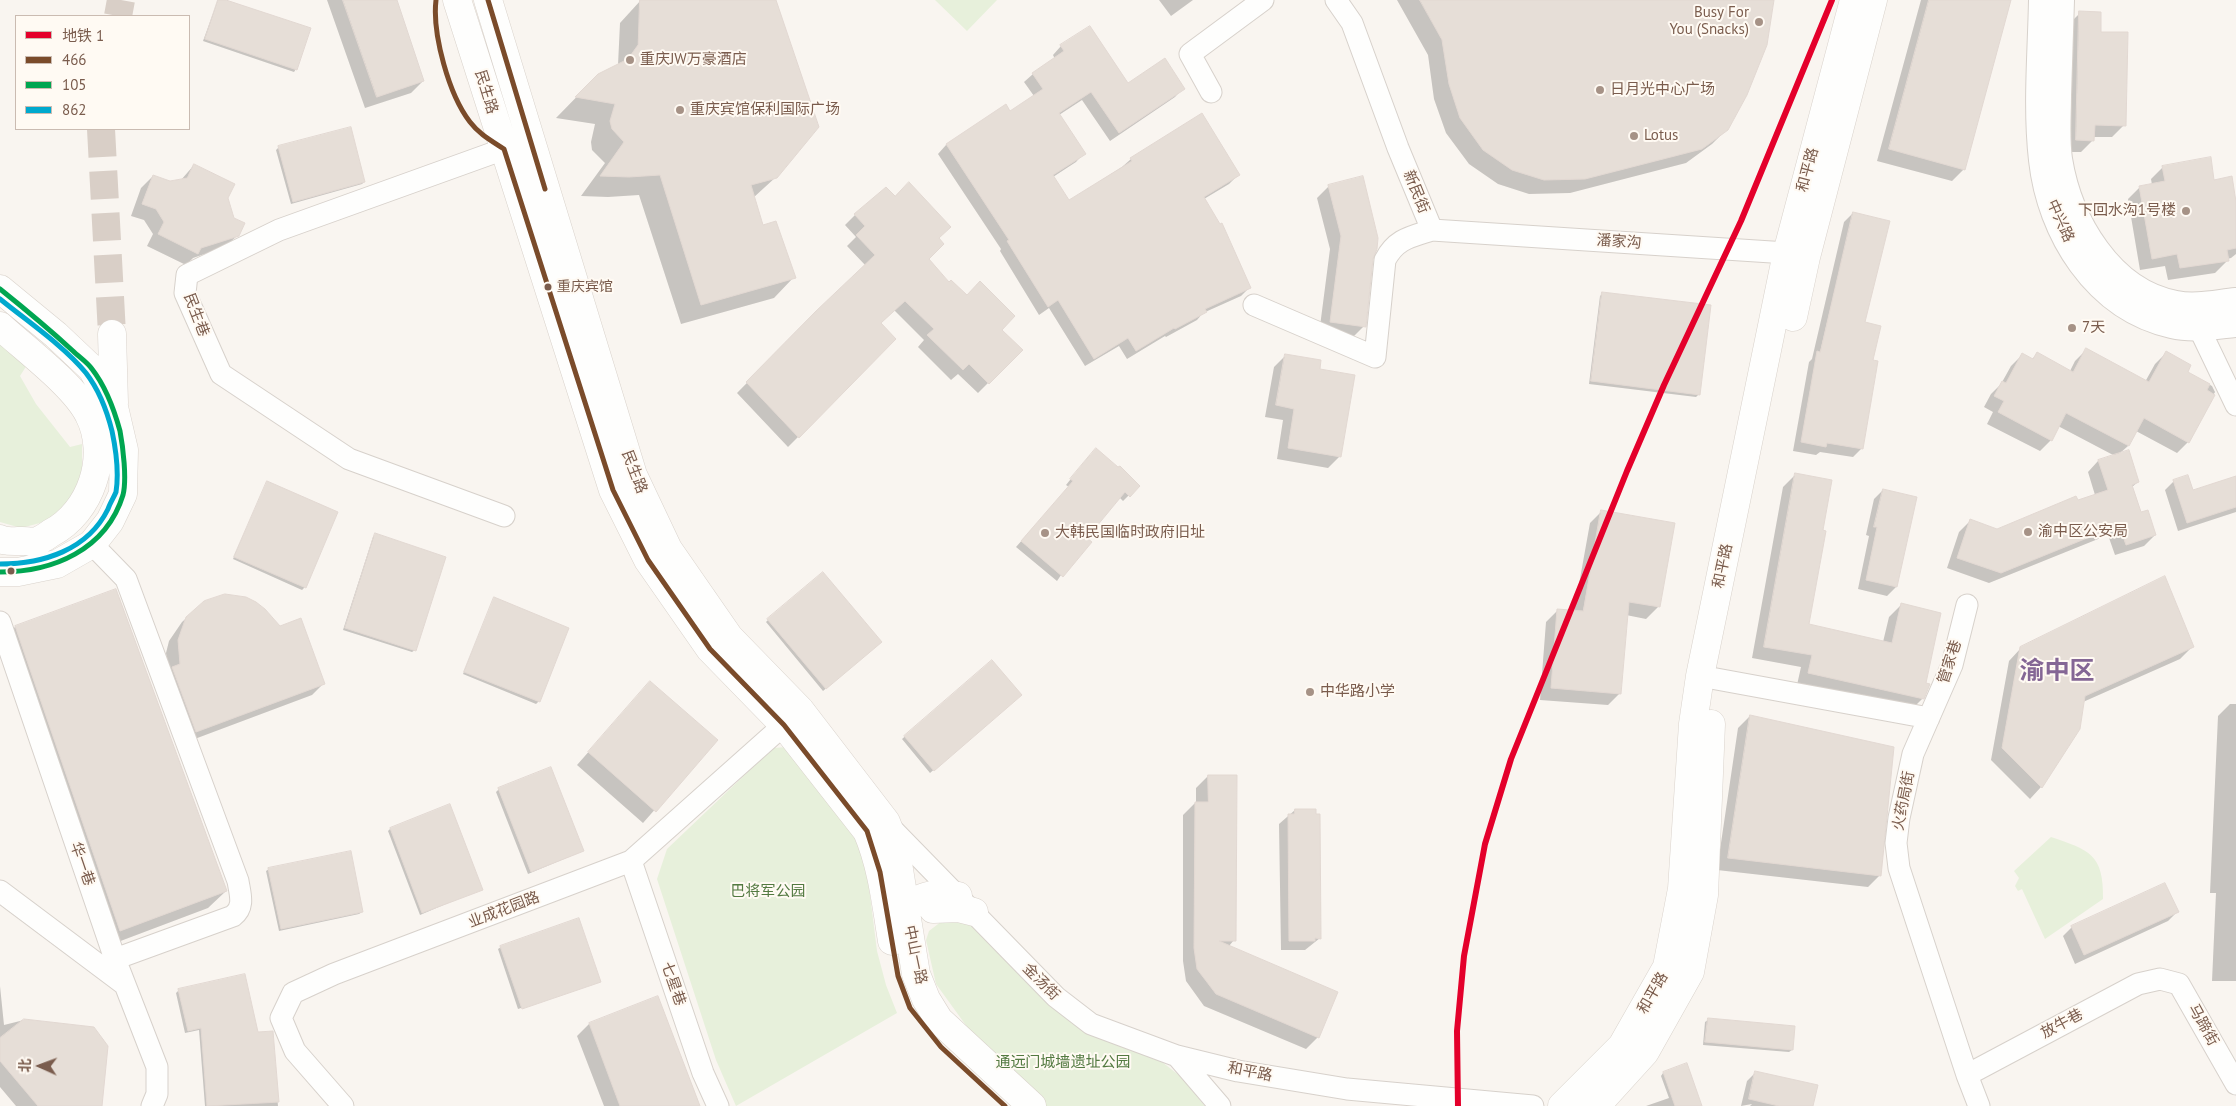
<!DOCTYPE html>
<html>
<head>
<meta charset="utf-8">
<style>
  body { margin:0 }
  #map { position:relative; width:2236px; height:1106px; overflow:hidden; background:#f9f5f0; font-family:"PT Sans","Noto Sans SC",sans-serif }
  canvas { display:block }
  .legend { position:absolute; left:15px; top:15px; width:175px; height:115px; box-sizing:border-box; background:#fffaf3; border:1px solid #cabbb1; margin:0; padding:6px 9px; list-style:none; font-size:15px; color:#7a5c4d }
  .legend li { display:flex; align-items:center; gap:10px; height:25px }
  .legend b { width:25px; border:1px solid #cabbb1 }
  .north { position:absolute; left:15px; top:1041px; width:50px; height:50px; -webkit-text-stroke:4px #fffaf3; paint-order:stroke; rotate:272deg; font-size:14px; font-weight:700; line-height:20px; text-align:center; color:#7a5c4d }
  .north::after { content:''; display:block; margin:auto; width:18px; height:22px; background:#7a5c4d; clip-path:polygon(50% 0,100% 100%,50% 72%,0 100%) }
</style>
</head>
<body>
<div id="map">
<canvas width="2236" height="1106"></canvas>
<ul class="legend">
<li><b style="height:6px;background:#e4002b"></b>地铁 1</li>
<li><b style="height:6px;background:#7a4b2a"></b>466</li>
<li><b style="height:6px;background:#00a651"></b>105</li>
<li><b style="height:6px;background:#00a9ce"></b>862</li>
</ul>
<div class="north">北</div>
</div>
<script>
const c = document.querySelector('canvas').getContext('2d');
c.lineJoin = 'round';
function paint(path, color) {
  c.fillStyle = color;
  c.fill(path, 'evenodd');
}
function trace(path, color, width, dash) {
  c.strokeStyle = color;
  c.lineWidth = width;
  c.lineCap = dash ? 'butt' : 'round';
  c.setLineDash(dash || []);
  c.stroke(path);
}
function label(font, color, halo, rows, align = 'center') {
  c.font = font + ' "PT Sans","Noto Sans SC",sans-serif';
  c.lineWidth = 4;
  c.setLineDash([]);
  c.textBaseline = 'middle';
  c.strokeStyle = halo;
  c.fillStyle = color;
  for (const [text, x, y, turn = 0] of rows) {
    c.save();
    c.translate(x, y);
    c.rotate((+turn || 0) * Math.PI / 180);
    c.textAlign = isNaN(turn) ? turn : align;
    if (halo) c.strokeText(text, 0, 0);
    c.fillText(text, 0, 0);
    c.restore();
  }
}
paint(new Path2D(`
  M935,0H997L967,31Z
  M0,340L27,365L20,376L36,404L70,447L82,444V475L64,511L40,523L21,528L0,522Z
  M788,747L855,827L866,863L877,951L886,985L897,1013L736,1106L716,1060L657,879L667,849L773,748Z
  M2051,837C2089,850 2104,854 2103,899L2045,939L2022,889L2018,891L2015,886L2019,878L2014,871Z
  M969,920L1049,1002L1157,1058L1180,1076L1205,1106H1045L973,1035L936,984L926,940L929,931L942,921Z`), '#e7f0db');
paint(new Path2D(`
  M218,0H222L296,69L294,72L203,41Z
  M327,0H395L423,81L411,93L365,108Z
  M641,0H775L776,177L753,198L762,227L794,277L774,298L681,324L639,195L608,197L581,196L605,163L592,150L591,142L595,124L556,118L598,75L618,65L620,23Z
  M1159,0H1193L1171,16Z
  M1397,0H1772L1727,129L1712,144L1686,163L1570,193L1529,194L1498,184L1469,164L1446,133L1434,99L1428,55Z
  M1921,0H2010L1964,169L1952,181L1877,161Z
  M2080,13L2099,33L2124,125L2112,137H2093V140L2081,152H2064L2068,25Z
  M1061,46L1127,85L1183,88L1175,97L1110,141L1082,100L1059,115L1084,153L1076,162L1053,177L1069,201L1122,167L1131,159L1238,175L1229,184L1204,199L1250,287L1241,296L1203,313L1197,320L1166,337L1165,336L1127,359L1119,346L1085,366L1049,308L1039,315L1000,251L1001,249L938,154L946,145L1005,106L1010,112L1034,96L1024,82L1033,74L1055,59L1053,55Z
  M279,147L364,182L362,184L291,204L276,150Z
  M194,165L226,198L238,235L225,247L193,258L186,265L147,246L153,234L144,220L131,216L141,188L153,176L170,183L181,180Z
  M2163,167L2213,181L2236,207V254L2231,258L2227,259V261L2215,273L2168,280L2165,266L2140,270L2128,199L2140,187L2152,185L2151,179Z
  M1329,186L1371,258L1364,326L1352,338L1319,334L1330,249L1317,198Z
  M1853,213L1864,323L1871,362L1862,448L1853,457L1820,452L1816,455L1793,451L1809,362L1812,359L1844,222Z
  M855,215L938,238L928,259L949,284L1021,350L978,393L958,374L951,380L918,347L924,340L894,310L880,324L859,376L788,447L737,393L817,312L866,266L847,246L856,237L845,225Z
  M1603,293L1699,394L1696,397L1589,384L1600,296Z
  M2086,350L2145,382L2155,364L2166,353L2186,372L2212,386L2215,392L2188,442L2177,453L2136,431L2128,446L2119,454L2138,482L2132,487L2140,514L2155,535L2144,546L2115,555L2108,535L1989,583L1947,568L1959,532L1970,521L1997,530L2095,495L2088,472L2098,461L2115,456L2058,426L2051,440L2040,451L1987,424L1993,412L1984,407L1991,394L2001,384L2011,366L2022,355L2031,360L2037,354L2070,371L2075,361Z
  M1286,355L1318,370L1340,456L1328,468L1277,459L1283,420L1265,417L1274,367Z
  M1090,455L1138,486L1123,501L1119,497L1086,538L1057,581L1016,547L1069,487L1066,485Z
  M1795,475L1808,625L1883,642L1889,617L1901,605L1923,698L1911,710L1797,685L1801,667L1752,658L1783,487Z
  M2236,478V512L2178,531L2165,490L2174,481L2192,492Z
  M267,482L305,587L302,590L233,559Z
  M1883,490L1896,587L1887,596L1858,589L1869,536L1866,535L1874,499Z
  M1602,511L1658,607L1646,619L1626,615L1620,693L1608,705L1540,700L1546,622L1558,610L1574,612L1590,523Z
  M375,535L415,650L412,652L343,630L373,537Z
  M116,590L226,891L208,908L102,948L0,642L15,627Z
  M494,599L539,701L536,704L463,674Z
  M204,602L324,683L312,695L184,743L168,672L166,653L169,641L182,622Z
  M768,620L878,644L823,691L766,622Z
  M2192,647L2180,659L2083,702L2041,787L2030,799L1991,760L2009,661L2021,648Z
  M992,662L1020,695L930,773L902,739Z
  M650,682L716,740L643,823L577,765Z
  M2230,704H2236V981H2212L2216,893H2210L2218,716Z
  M1750,716L1880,875L1868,887L1717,870L1738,728Z
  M1208,776L1234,940L1229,946L1318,1037L1306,1049L1204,1006L1186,981L1183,961V815L1196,802V788Z
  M499,789L583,851L528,874L496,792Z
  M1295,810L1320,938L1305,950H1281L1279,824Z
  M390,829L481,889L420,915L388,831Z
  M269,869L362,912L359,914L279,931L266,871Z
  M2177,912L2168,921L2075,964L2063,936L2072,927Z
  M501,947L599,982L518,1009L498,949Z
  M0,986L4,1025L24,1020L90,1027L103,1039L107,1046L101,1106H16L0,1087Z
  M179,990L257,1033L272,1032L278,1106H205L199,1030L185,1033L176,993Z
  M657,998L698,1106H604L577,1036L589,1024Z
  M1708,1020L1792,1050L1789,1052L1703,1045L1705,1022Z
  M1756,1072L1812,1106H1750L1752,1104L1741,1106L1747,1081Z
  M1663,1073L1701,1106H1646L1669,1098L1661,1076Z`), '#0003');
const building = new Path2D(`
  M218,0H226L311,28L297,70L205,39Z
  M343,0H397L424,81L377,97Z
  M640,0H776L819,127L777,178L751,185L763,225L776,221L796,278L701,305L660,175L629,177L600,176L624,142L612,129L610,121L615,104L575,97L598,74L628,59L638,45Z
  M1420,0H1774L1767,45L1747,95L1728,130L1702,149L1585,179L1544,180L1512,170L1483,150L1460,118L1449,84L1442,40Z
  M1929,0H2011L1965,170L1889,149Z
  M2079,11L2101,12V32H2128L2126,126L2095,125L2094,141L2076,140Z
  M1090,26L1128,83L1165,58L1185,89L1119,133L1091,92L1059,113L1086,154L1053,175L1069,200L1132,161L1130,158L1202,113L1240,175L1204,197L1220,224L1222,223L1251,288L1205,309L1207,312L1175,329L1174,328L1136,351L1128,338L1094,359L1058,300L1048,307L1007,241L1009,240L946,144L1006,104L1010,111L1043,89L1032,73L1064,51L1060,45Z
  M351,127L365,182L293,202L278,146Z
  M2211,157L2214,180L2232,176L2236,202V248L2227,250L2229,261L2180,268L2177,254L2152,259L2139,186L2165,181L2162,166Z
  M194,164L235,184L228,198L234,218L245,223L239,236L201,248L198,254L158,234L164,222L156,209L142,204L153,175L170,181L187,178Z
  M1363,176L1378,238L1377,249L1373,259L1366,327L1330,322L1341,236L1328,185Z
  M909,182L951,227L939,238L944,244L929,259L949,282L951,280L967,295L980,281L1015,316L1002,330L1023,350L989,384L969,364L963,370L927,335L934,329L905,301L881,323L896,339L799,438L746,382L816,311L875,255L856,235L865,226L854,214L886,187L895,196Z
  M1853,212L1890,221L1865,322L1881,326L1873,360L1878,361L1863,449L1827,443L1826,447L1801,442L1817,351L1820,352Z
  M1602,292L1711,305L1700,395L1591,381Z
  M2086,348L2149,382L2166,351L2191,365L2188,372L2210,384L2207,390L2215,395L2189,443L2144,418L2129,446L2066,413L2052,441L1998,412L2004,401L1994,396L2002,381L2006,383L2022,353L2033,359L2037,352L2073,372Z
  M1285,354L1321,360L1320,369L1355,375L1341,457L1288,448L1294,409L1276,405Z
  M1096,448L1118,467L1120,466L1140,486L1130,497L1125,492L1087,538L1092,542L1063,577L1021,541L1073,481L1070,479Z
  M2129,450L2139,482L2132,485L2141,512L2148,510L2156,535L2126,545L2119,525L2001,573L1957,558L1970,519L1997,529L2076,496L2078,500L2108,490L2098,460Z
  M1795,473L1832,480L1823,530L1826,531L1809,624L1892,643L1901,603L1941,613L1926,683L1930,684L1924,699L1808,673L1812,655L1764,647Z
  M2188,475L2193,490L2236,476V507L2187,523L2173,480Z
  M267,481L338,512L306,588L234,557Z
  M1883,489L1917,497L1897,587L1866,580L1877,527H1874Z
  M1601,510L1675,523L1660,607L1629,602L1621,694L1551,688L1557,609L1583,611Z
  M375,533L446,557L416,651L345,628Z
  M823,572L882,642L826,689L767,619Z
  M2165,576L2194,647L2085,696L2080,729L2042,788L2002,748L2020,647Z
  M116,589L227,891L120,931L15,626Z
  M225,594L246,597L256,602L265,609L280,626L301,618L325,684L196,732L172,667L180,664L178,640L186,617L204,601Z
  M494,597L569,628L540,702L464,672Z
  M992,660L1022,695L934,771L904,736Z
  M650,681L718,740L656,812L588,752Z
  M1750,715L1894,747L1881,876L1728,858Z
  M551,767L584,851L531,872L498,788Z
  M1208,775H1237L1236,941H1219L1338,992L1319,1038L1216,994L1197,969L1194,948L1195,802H1208Z
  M450,804L483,890L422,913L390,828Z
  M1295,809H1316V814H1320L1321,939L1315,938V941H1289L1288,814H1294Z
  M351,851L363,912L281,929L268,868Z
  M2165,883L2179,912L2084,955L2071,926Z
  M579,918L601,982L522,1009L500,946Z
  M245,974L258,1032L273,1031L279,1102L207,1106L201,1028L188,1031L178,989Z
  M658,996L700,1106H620L589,1023Z
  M1708,1018L1795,1026L1793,1050L1705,1042Z
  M24,1019L94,1027L108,1046L102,1106H38L0,1061V1038Z
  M1687,1063L1702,1106H1675L1663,1072Z
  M1755,1071L1818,1085L1813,1106H1779L1749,1099Z`);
paint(building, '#e6ded7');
trace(building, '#e2d8d2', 1);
trace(new Path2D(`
  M118,16L121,0
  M101,129L112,334`), '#d9cfc7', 28, [28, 14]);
const minor = new Path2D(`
  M1336,0L1352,23L1398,148L1432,230
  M1211,92L1190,54L1263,0
  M1254,305L1375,357L1385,260C1396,239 1410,237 1432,230L1787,253L1801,256
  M2199,328L2236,405
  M504,516L349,459L221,374L185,293L187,275L279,230L504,149
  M92,544L126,579L238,881C240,894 245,907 233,916L115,959
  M1967,605L1952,665L1913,754L1899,818L1896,843L1899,868L1967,1075L1979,1106
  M0,622L115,959L157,1067V1094L152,1106
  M1700,676L1929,718
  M890,827L1056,997L1091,1024L1177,1056L1220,1106
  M631,861L703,1073L718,1106
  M0,891L124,984
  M1177,1056L1238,1071L1347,1089L1533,1106
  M1967,1075L2138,984L2160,979L2179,984L2236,1084
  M343,1106L295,1051L281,1018L293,993L334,974L631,861L795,715`);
const tertiary = new Path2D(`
  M2042,0C2041,53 2036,107 2042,160C2050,233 2096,308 2172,325C2193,330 2215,326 2236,324
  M2061,0C2060,32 2059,63 2058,95C2058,116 2056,138 2059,159C2069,221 2110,292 2176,304C2195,308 2216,303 2236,301`);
const secondary = new Path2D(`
  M457,0L613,490L648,560L710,649L784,725L867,831C882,866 886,904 892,941
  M488,0L633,475L668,549L729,637L800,710L886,822L895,845L916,974L926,999L939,1020L1032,1106
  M0,289L56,335L92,369L114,407L124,450L123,494L110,521L92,544L57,564L18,572H0
  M1793,317L1806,257L1873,0
  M0,326C25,349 75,386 89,415C110,456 91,512 51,533C47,536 42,539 38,541C33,542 27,541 22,541C15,541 7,542 0,539
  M112,334L114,403
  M933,909L958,908L974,912
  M898,923C908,897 933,891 958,896
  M1562,1106L1622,1046L1667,967L1682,889L1693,724L1700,676L1787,253L1854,0
  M1596,1106L1645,1052L1690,972L1704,895L1711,724`);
trace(minor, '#d7d1cb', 23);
trace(tertiary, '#d7d1cb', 28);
trace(secondary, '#d9d2cb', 29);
trace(minor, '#fefefd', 21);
trace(tertiary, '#fefefd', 26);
trace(secondary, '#fefefd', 28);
trace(new Path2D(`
  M436,0C432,34 449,95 470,122C479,134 492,141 504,149L613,490L648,560L710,649L784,725L867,831L880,872L898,976L910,1008L941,1047L1005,1106
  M488,0L545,189`), '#7a4b2a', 5);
trace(new Path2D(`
  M0,289C25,309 49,329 73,351C79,357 87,362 92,369C106,387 114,409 120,431C123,447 127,479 123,495C106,550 53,572 0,572`), '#00a651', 5);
trace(new Path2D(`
  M0,299C27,321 64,346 86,373C99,390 107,411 112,431C116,450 119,473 116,492C114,497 110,503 108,509C88,550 43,564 0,564`), '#00a9ce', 5);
trace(new Path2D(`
  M1458,1106L1457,1031L1464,956L1485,844L1511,759L1627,471L1664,385L1741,221L1832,0`), '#e4002b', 6);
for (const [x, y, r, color] of [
  [1759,22,5,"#a69286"],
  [630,60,5,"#a69286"],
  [1600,90,5,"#a69286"],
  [680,110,5,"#a69286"],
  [1634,136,5,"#a69286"],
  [2186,211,5,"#a69286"],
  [548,287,4.5,"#7a5c4d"],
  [2072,328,5,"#a69286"],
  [2028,532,5,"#a69286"],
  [1045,533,5,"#a69286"],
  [11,571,4.5,"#7a5c4d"],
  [1310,692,5,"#a69286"]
]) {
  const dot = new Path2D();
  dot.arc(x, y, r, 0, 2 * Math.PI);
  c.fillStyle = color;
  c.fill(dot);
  trace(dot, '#fffaf3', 2);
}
label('14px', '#7a5c4d', '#fffaf3', [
  ["重庆宾馆",557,287]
], 'left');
label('15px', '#7a5c4d', '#fffaf3', [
  ["Busy For",1749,13,"right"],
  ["You (Snacks)",1749,30,"right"],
  ["重庆JW万豪酒店",640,60],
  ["日月光中心广场",1610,90],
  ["重庆宾馆保利国际广场",690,110],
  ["Lotus",1644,136],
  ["下回水沟1号楼",2176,211,"right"],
  ["7天",2082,328],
  ["渝中区公安局",2038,532],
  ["大韩民国临时政府旧址",1055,533],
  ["中华路小学",1320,692]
], 'left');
label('15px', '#7a5c4d', '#fffaf3', [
  ["民生路",486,92,73],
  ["和平路",1808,170,-75],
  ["新民街",1416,192,68],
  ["中兴路",2060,221,66],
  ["潘家沟",1619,242,4],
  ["民生巷",196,315,69],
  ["民生路",634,472,69],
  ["和平路",1723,566,-78],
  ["管家巷",1950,662,-72],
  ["火药局街",1904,801,-79],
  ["华一巷",82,864,71],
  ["业成花园路",504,910,-21],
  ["中山一路",915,955,78],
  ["金汤街",1041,982,45],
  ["七星巷",673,984,71],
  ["和平路",1653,993,-60],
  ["放牛巷",2062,1024,-28],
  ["马蹄街",2203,1025,61],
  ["和平路",1250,1072,11]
]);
label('15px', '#537a41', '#fffaf3', [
  ["巴将军公园",768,892],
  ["通远门城墙遗址公园",1063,1063]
]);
label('bold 25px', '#846695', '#fffaf3', [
  ["渝中区",2057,672]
]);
</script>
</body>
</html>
